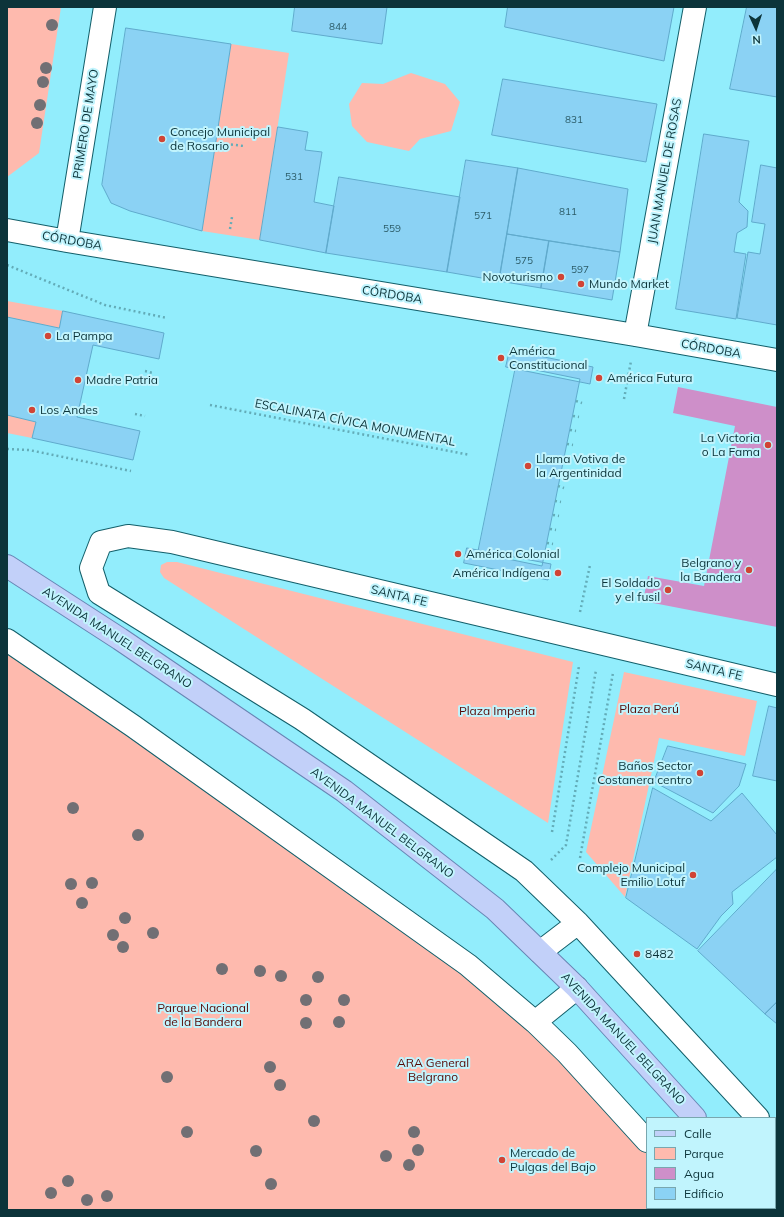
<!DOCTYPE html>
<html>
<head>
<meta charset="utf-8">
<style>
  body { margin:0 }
  #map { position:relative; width:784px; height:1217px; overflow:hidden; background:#92edfc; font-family:Mulish,sans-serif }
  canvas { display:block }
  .frame { position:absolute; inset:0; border:8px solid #0c343a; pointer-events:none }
  .legend { position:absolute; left:646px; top:1117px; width:130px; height:92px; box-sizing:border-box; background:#c1f4fd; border:1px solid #79a7af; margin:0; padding:5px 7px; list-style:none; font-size:12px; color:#0c343a }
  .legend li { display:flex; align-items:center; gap:8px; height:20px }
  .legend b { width:20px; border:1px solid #79a7af }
  .north { position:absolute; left:736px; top:8px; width:40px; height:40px; -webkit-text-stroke:3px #c1f4fd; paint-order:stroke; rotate:177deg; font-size:11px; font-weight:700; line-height:16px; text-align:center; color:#0c343a }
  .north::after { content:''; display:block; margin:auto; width:14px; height:18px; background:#0c343a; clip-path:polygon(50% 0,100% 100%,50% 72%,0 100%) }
</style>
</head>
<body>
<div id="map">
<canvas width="784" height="1217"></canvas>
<div class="frame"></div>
<ul class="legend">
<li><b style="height:5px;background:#c2d0f9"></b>Calle</li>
<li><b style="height:11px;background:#febaae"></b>Parque</li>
<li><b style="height:11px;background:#ce8fc9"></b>Agua</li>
<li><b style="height:11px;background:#8bd2f4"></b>Edificio</li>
</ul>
<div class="north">N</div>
</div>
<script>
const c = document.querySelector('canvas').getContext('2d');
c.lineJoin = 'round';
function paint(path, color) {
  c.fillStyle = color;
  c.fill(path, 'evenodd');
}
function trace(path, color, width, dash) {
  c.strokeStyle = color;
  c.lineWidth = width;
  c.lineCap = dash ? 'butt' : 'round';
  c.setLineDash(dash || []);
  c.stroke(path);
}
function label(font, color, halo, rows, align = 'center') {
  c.font = font + ' Mulish,sans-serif';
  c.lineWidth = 4;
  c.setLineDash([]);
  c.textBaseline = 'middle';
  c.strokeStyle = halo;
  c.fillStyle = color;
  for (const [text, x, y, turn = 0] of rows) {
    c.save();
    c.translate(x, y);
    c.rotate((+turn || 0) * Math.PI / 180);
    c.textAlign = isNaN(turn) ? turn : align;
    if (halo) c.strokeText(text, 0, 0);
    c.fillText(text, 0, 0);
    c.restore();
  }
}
paint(new Path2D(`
  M7,7H61L39,153L7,177Z
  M231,44L289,53L260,240L202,231Z
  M411,73L445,84L460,102L451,131L420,139L409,151L367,142L352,126L349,104L362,83L383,84Z
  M7,301L63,311L59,328L7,317Z
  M7,415L36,422L32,438L7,433Z
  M167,562H177L573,662L548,823L164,578L160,572L161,565Z
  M7,640L468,965L647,1141V1208H709L710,1210H7Z
  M624,672L757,701L745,756L659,738L625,897L586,852Z`), '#febaae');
paint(new Path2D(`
  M678,387L777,407V627L643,601L648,576L704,586L735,426L673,413Z`), '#ce8fc9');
const building = new Path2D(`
  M295,7H387L382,44L292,31Z
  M508,7H674L664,61L505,27Z
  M747,7H777V97L730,89Z
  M126,28L231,44L202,231L130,211L111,203L102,185Z
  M503,79L657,104L646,162L492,135Z
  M278,127L308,132L305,150L322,152L314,202L334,206L326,253L260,240Z
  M704,134L749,141L739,202L748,211L747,227L737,233L734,252L746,254L736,319L676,309Z
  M466,160L518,168L499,281L447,272Z
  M761,165L777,168V325L737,318L748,252L760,254L765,224L752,222Z
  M518,168L628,189L620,252L507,234Z
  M339,177L460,197L447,272L326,253Z
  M507,234L549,241L541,288L499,281Z
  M549,241L620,252L612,300L541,288Z
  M63,311L164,333L159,359L93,345L77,417L140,431L133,460L32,438L36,422L7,415V317L59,328Z
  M510,350L593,367L590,384L506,367Z
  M516,366L580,379L542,566L478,553Z
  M467,548L551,564L548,580L464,563Z
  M769,706L777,708V781L753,776Z
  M668,746L746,764L739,786L713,813L654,782Z
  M653,788L711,821L742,793L777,835V857L732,892L733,904L721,916L697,949L626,898Z
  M777,869V1002L765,1014L698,951Z
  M777,1002V1024L765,1014Z`);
paint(building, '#8bd2f4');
trace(building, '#60aacc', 1);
const minor = new Path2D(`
  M7,230L67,241L635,335L777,360
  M67,241L105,7
  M635,335L695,7
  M7,640L133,726L468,965L535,1022L567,1053L647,1141
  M540,952L578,923
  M535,1022L577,988
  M758,1118L578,923L524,871L302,719L99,593L91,568L101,542L128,536L172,542L777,685
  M775,1136L777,1138
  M709,1208L710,1210`);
const major = new Path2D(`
  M7,566L120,639L344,791L495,909L577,988L695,1118
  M775,1206L777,1208`);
trace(minor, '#135f6a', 24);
trace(major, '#6885b4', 24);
trace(new Path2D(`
  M226,144L244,146
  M230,229L232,217
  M7,265L105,305L167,318
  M145,371L153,373
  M624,399L631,361
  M576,401L582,403
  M210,405L470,455
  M135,414L145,416
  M573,416L579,417
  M570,430L576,431
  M567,444L573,445
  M7,449L29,450L131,471
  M564,458L570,459
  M561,472L567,473
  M558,486L564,488
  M555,501L561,502
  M553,515L559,516
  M550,529L556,530
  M547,543L553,544
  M580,612L590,565
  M552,832L579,666
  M580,858L613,673
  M551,860L566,845L596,670`), '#63acb8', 2.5, [2, 3]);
trace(minor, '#fff', 22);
trace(major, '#c2d0f9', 22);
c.fillStyle = '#716f74';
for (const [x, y] of [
  [52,25],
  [46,68],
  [43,82],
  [40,105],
  [37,123],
  [73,808],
  [138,835],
  [92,883],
  [71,884],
  [82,903],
  [125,918],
  [153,933],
  [113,935],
  [123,947],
  [222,969],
  [260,971],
  [281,976],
  [318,977],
  [306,1000],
  [344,1000],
  [339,1022],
  [306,1023],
  [270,1067],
  [167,1077],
  [280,1085],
  [314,1121],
  [187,1132],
  [414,1132],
  [418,1150],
  [256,1151],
  [386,1156],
  [409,1165],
  [68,1181],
  [271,1184],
  [51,1193],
  [107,1196],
  [87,1200]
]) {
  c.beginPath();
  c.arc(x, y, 6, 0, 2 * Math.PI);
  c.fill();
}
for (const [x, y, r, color] of [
  [162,139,4,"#d14435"],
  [561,277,4,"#d14435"],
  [581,284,4,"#d14435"],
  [48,336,4,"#d14435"],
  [501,358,4,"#d14435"],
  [599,378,4,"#d14435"],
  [78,380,4,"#d14435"],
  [32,410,4,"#d14435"],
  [768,445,4,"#d14435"],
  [528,466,4,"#d14435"],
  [458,554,4,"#d14435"],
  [749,570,4,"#d14435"],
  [558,573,4,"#d14435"],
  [668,590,4,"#d14435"],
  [700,773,4,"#d14435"],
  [693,875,4,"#d14435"],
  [637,954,4,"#d14435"],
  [502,1160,4,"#d14435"]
]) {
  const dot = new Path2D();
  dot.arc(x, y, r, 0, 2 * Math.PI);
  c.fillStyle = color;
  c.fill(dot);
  trace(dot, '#c1f4fd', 1.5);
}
label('10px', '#2c5c68', null, [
  ["844",338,27],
  ["831",574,120],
  ["531",294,177],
  ["811",568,212],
  ["571",483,216],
  ["559",392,229],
  ["575",524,261],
  ["597",580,270]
]);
label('12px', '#0c343a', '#c1f4fd', [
  ["PRIMERO DE MAYO",86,124,-81],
  ["JUAN MANUEL DE ROSAS",665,171,-80],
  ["CÓRDOBA",72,241,10],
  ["CÓRDOBA",392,295,9],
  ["CÓRDOBA",711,349,10],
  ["ESCALINATA CÍVICA MONUMENTAL",355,423,11],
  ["SANTA FE",399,596,13],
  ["AVENIDA MANUEL BELGRANO",117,638,33],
  ["SANTA FE",714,670,13],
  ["AVENIDA MANUEL BELGRANO",382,823,37],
  ["AVENIDA MANUEL BELGRANO",623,1039,47]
]);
label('12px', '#0c343a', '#c1f4fd', [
  ["Concejo Municipal",170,132],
  ["de Rosario",170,146],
  ["Novoturismo",553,277,"right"],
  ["Mundo Market",589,284],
  ["La Pampa",56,336],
  ["América",509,351],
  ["Constitucional",509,365],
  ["América Futura",607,378],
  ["Madre Patria",86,380],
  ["Los Andes",40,410],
  ["La Victoria",760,438,"right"],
  ["o La Fama",760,452,"right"],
  ["Llama Votiva de",536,459],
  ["la Argentinidad",536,473],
  ["América Colonial",466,554],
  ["Belgrano y",741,563,"right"],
  ["la Bandera",741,577,"right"],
  ["América Indígena",550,573,"right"],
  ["El Soldado",660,583,"right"],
  ["y el fusil",660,597,"right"],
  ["Baños Sector",692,766,"right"],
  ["Costanera centro",692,780,"right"],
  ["Complejo Municipal",685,868,"right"],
  ["Emilio Lotuf",685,882,"right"],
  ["8482",645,954],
  ["Mercado de",510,1153],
  ["Pulgas del Bajo",510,1167]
], 'left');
label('12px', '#560804', '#c1f4fd', [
  ["Plaza Perú",649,709],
  ["Plaza Imperia",497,711],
  ["Parque Nacional",203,1008],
  ["de la Bandera",203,1022],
  ["ARA General",433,1063],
  ["Belgrano",433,1077]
]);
</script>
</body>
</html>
